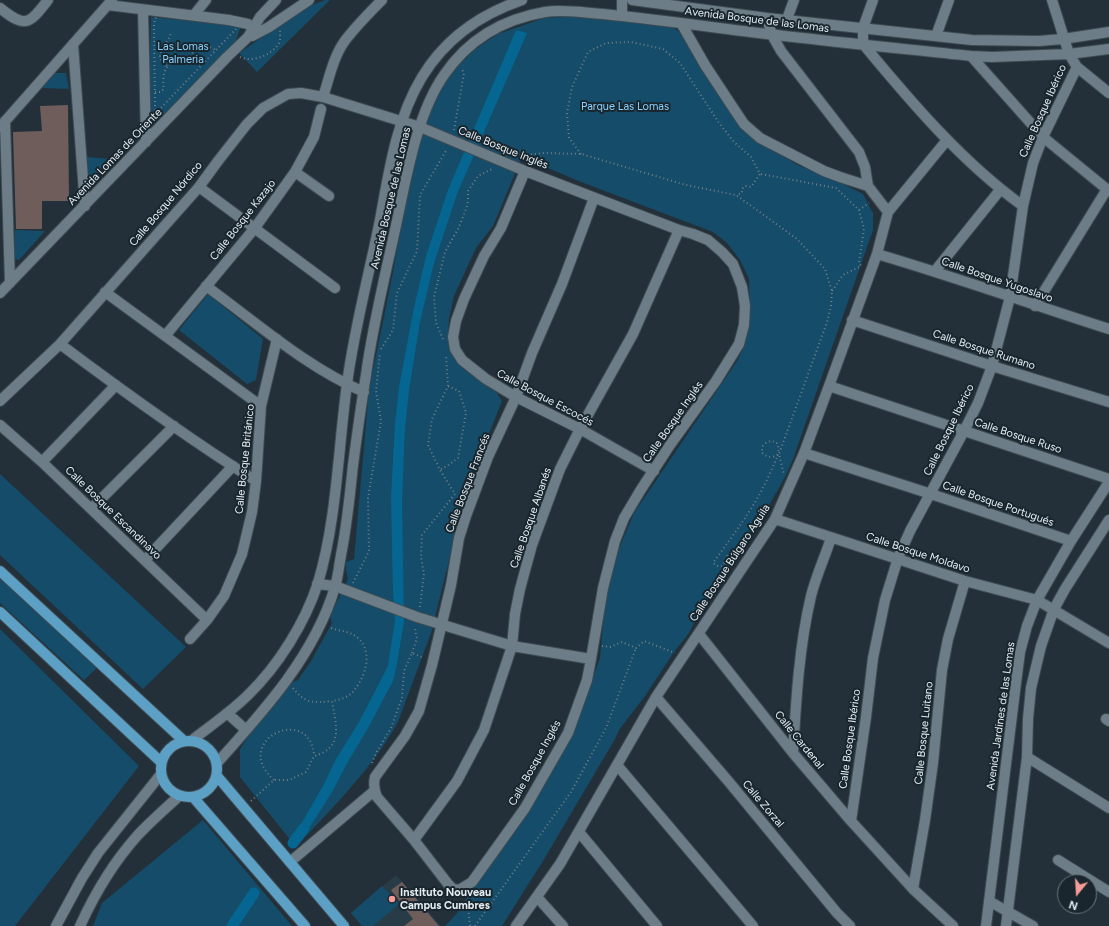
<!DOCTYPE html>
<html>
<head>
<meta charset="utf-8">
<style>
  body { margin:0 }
  #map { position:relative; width:1109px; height:926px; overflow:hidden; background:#233039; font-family:Figtree,sans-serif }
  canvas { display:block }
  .north { position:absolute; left:1057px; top:874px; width:40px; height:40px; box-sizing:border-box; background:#19262e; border:1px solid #6a767c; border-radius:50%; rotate:198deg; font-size:11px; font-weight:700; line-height:16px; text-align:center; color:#e4edf2 }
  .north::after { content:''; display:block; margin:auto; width:14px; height:18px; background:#f59b98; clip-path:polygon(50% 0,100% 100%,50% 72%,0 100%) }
</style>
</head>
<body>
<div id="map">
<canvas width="1109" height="926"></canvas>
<div class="north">N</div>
</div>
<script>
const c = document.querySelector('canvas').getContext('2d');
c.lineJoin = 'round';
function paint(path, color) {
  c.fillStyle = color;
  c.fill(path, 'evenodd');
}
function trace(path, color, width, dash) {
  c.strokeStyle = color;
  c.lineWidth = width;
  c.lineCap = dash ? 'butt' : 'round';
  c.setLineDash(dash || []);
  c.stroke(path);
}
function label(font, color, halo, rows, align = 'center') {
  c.font = font + ' Figtree,sans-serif';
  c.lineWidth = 4;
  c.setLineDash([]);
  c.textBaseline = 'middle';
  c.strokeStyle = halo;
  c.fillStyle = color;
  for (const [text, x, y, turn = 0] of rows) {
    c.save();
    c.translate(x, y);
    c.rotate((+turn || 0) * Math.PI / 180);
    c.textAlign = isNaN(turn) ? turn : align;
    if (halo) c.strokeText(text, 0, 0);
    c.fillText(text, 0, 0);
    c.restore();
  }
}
paint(new Path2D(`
  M396,875L441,926H362L351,913Z`), '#273c47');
paint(new Path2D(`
  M325,0H330L257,72L239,53L299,12L307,7Z
  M573,16L668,25L677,30L685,39L756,141L798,165L841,183L863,194L873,213V230L793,459L785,477L767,509L742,551L701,609L689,633L674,652L645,696L619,730L615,739L543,861L502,926H445L458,912L459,909L513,833L544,784L572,735L600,658L606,590L618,551L634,513L737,361L744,347L750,323L749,279L740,260L727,243L713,232L581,182L522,157L493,226L476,248L454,296L449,319L448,338L467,368L497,393L502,401L466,492L431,633L398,722C372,769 332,808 296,847L240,777V749L262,716L290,683L298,680L311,661L332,623L330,616L348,579L346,570V562L354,559L369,390L392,277L410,180L429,110L445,83L459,65L474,50L498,34L544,18Z
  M151,17L241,26L233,49L148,136Z
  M55,73H66L69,89L42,88Z
  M87,157L110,159L89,183Z
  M15,230L45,231L19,260L15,259Z
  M208,294L263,339L256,380L247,384L179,330Z
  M0,474L186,647L143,689L0,555Z
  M0,577L99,666L84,680L0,603Z
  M0,629L139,766L15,926H0Z
  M203,820L292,926H93L102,903Z
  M382,886L399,904L373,926H362L351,913Z`), '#144c69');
paint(new Path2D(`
  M516,30L527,33L457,194L434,263L420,322L409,390L405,428L402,501L404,622L396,669L393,681L368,728L346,765L332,792L299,844L293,838L323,786L336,759L359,722L385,672L388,665L395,621L393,591L391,497L395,424L399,387L413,312L426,256L448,190Z`), '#056791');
trace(new Path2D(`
  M293,843L304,828
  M232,926L254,893`), '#056791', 11);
paint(new Path2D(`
  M68,105L69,201H42V229H16L13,132L42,131L40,106Z
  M402,882L439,926H404L413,919L391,890Z`), '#6f5d5c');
const minor = new Path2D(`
  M632,0L767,18L972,40L1039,41L1063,39L1109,32
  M873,0L863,28V44C911,102 962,162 1023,206
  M108,5L229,20L248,24L258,33
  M0,8C26,29 29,24 48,0
  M143,10L146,142
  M194,15L206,0
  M622,16V0
  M787,19L794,0
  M681,23L705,65L728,100L744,124L760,138L824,171L840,177L868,186
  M252,36L269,27L309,0
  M936,36L949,0
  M73,44L85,206
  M971,56L1043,137L1109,191
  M1077,67L1109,93
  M323,97C329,79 333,58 344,42C355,27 369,13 382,0
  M5,121L10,283
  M0,127L112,0
  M525,171L501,228L484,256L464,299L456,321L453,337L455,349L462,360L486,379L516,397L580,429L654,471
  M295,172L329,196
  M199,187L335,288
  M888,212L947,140
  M877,254C955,277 1031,304 1109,329
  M935,271L1000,190
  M206,286C257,323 306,367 364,392
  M105,292L261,406
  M0,293L227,57L248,37L260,17L276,0
  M1035,306L1107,189
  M852,320L992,366L1109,402
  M165,336L254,229L295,172L314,137L321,109
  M60,344C124,392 189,439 256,481
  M829,386L1109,479
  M0,401L60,344L199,187L218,161L247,124L263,108L288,94L301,93L323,97L420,127L525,171L629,211L679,230L693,234L708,240L722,252L733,264L742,287L745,306L744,325L739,344L716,381L670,445L640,491L624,518L615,541L603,588L591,659L587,680L568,733L525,808L472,882L459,890L453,889L448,884L414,840L377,797C374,790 373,785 375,777L405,736L419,711L432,665L451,585L459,538L466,516L488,457L516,397L532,353L562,284L594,198
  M0,425L42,462L207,620
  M804,453L931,494L1071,541
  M42,462L116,385
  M91,509L174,426
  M775,519L965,581L1037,600L1109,643
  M145,560L233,466
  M317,584L335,586L417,617L512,646L591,659
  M699,634L793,753L851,821L913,889L953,926
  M190,639L207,620L224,596L242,554L252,512L256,481L261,406L277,339
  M656,697L729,782L837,913L850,926
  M227,713L246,730
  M1106,719L1109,721
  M191,741C210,726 231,712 248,695C278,666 305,623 318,583C337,519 338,450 347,384C354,329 369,275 380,220C389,171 396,120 422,77C445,39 481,14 522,0
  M793,753C796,701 799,647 811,596C816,576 825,557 831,538
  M1027,757L1109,808
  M217,763C263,712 315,655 335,587C338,577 339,566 341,555C347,525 350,495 353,465C357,435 361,405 366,375C373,322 387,269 398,216C407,173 418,112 444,75C468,40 503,19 545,12C564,9 584,13 603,14C642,18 681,23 719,28C803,39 887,47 971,56L992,57L1069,54L1109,49
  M617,765L753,926
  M851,821L866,717L873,658L885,600L898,558L910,531L964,431L978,403L992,366L1010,297L1023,206L1033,163L1043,137L1077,67L1069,54L1052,0
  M579,832L657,926
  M414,840L457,781L484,730L512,646L515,614L520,589L532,545L560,469L580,429L633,334L679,230
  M1058,860L1109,892
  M290,862L374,791
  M913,889L925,820L933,763L942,670L948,639L965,581
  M537,897L563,926
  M989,901L1033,926
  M56,926L82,878L98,853L161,774
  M80,926C95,893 113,863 137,836C150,822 165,809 179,796
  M516,926L560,864L656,697L775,519L804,453L829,386L877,254L888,212L868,186L865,167L859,152L781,51L772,35L767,18
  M986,926L1016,683L1020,652L1027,626L1037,600L1071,541L1109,482
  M1006,926L1027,757L1028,719L1031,688L1041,646L1054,609L1065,589L1109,520`);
const major = new Path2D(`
  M0,571L184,741
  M0,612L161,762
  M161 769a28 28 0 1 1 56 0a28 28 0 1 1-56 0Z
  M217,776L344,926
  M193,797L305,926`);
trace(minor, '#3f4b52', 12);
trace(major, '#3f4b52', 12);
trace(new Path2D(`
  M159,15L238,25L237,28L158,111L155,109L154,24L155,19Z
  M240,57C253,63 272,55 279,43C281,39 280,34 280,30
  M188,60C192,50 198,49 207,46L216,50
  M167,66C150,54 169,45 171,32
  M155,92H160L164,89C159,62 179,52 201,65
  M454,130L464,73L461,68
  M581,154L569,138L567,113L572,87L588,52L606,43L631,42L663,49L680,63L719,123L734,142L751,157L760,174L751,187L745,186L742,189V193L736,195
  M515,156L545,153L581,154L686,185L736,195L797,239L825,269L832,291L831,306L827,322L779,454L784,475
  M761,174L836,188L859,210L864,229L859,262L861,266L843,275L832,291
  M859,210L869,203
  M443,339L436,323L434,297L445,252L458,229L465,212L468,202V191L478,176L494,168
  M381,349L393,330L397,293L417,251L420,195L447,149
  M441,469L447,466L458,458L466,413L459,391L448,386
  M742,551H735L728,554C724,561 724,572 713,563C735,532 756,506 771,471C775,462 780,454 778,444C771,439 767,441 762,447V453C768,458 772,458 779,454
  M353,583L369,551L368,498L381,421L376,391L380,353
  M420,607L424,574L421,557L422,535L455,494L440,470L428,445L432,419L448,386L446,355
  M602,646L610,647L622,642L636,648L644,641L675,653
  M412,653L417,638L415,631L416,627
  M293,688C305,704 314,703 332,701
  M372,763L376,753L391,728L402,698L404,671L412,653L424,658
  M274,780C229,740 311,703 314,756
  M251,801L274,780H289L306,772L314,756C344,748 336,725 332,701C339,700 346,698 352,693C365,678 374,653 358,638C349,630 339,632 329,627
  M467,897L470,926
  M475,926L571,792L606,728L636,648`), '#737e85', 2, [1, 3]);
trace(minor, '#6d7d87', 10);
trace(major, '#5da0c5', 10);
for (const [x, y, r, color] of [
  [392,899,4,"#f59b98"]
]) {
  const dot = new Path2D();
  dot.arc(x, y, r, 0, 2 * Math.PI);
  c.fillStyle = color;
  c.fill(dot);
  trace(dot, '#19262e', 1.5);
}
label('11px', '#e4edf2', '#19262e', [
  ["Avenida Bosque de las Lomas",757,20,7],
  ["Calle Bosque Ibérico",1043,111,-66],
  ["Calle Bosque Inglés",503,148,22],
  ["Avenida Lomas de Oriente",115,157,-46],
  ["Avenida Bosque de las Lomas",391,198,-77],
  ["Calle Bosque Nórdico",166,204,-50],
  ["Calle Bosque Kazajo",243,220,-52],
  ["Calle Bosque Yugoslavo",997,280,19],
  ["Calle Bosque Rumano",984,350,18],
  ["Calle Bosque Escocés",545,398,28],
  ["Calle Bosque Inglés",673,422,-55],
  ["Calle Bosque Ibérico",949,430,-64],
  ["Calle Bosque Ruso",1018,436,18],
  ["Calle Bosque Británico",245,459,-84],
  ["Calle Bosque Francés",468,483,-69],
  ["Calle Bosque Portugués",998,504,19],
  ["Calle Bosque Escandinavo",113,513,44],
  ["Calle Bosque Albanés",531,518,-71],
  ["Calle Bosque Moldavo",918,553,18],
  ["Calle Bosque Búlgaro Aguila",730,563,-57],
  ["Avenida Jardines de las Lomas",1001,716,-82],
  ["Calle Bosque Luitano",924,733,-84],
  ["Calle Bosque Ibérico",850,739,-82],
  ["Calle Cardenal",799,740,51],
  ["Calle Bosque Inglés",535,763,-61],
  ["Calle Zorzal",763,804,50]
]);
label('11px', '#89d1fd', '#19262e', [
  ["Las Lomas",183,47],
  ["Palmeria",183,60],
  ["Parque Las Lomas",625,107]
]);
label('bold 11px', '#e4edf2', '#19262e', [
  ["Instituto Nouveau",400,893],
  ["Campus Cumbres",400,906]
], 'left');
</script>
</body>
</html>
